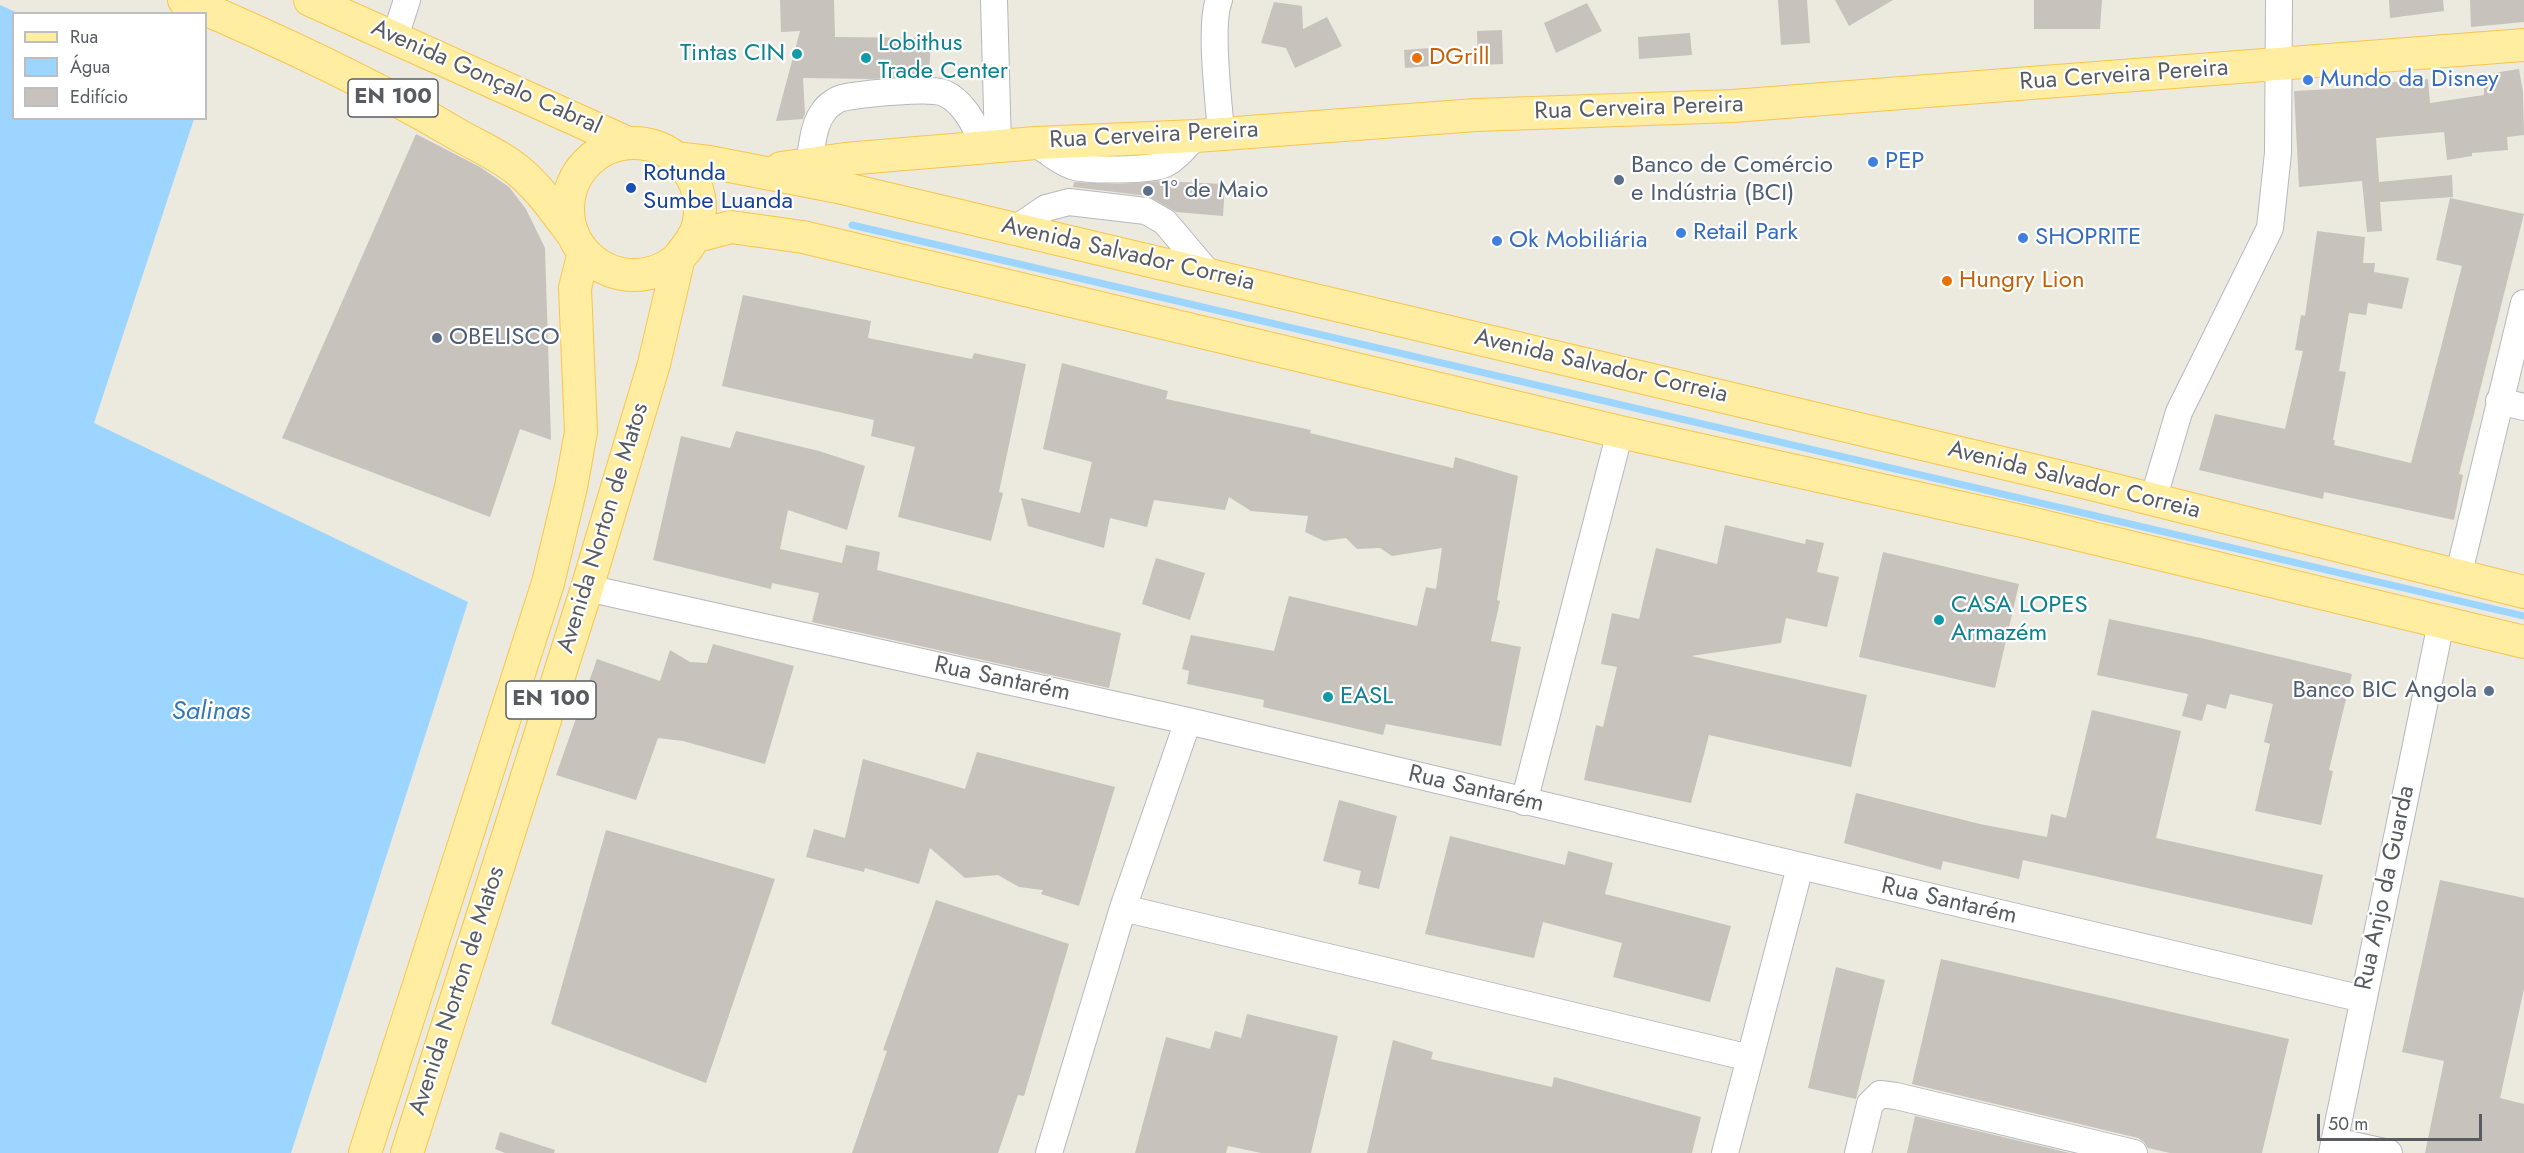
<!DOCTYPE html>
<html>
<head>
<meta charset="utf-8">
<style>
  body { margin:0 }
  #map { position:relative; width:2524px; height:1153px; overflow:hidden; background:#ece9df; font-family:Jost,sans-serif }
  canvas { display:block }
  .legend { position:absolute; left:12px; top:12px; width:195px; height:108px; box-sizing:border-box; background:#fff; border:2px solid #bcbec0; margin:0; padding:8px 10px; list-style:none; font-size:18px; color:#585c61 }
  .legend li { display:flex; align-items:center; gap:12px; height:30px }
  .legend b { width:30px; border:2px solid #bcbec0 }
  .scale { position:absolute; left:2317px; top:1114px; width:165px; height:27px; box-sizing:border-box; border:3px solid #585c61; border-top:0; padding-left:8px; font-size:18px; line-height:21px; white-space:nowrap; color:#585c61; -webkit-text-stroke:4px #fff; paint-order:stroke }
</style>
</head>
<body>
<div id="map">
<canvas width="2524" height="1153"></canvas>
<ul class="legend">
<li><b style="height:8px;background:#ffeea1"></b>Rua</li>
<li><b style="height:16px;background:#9cd5ff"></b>Água</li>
<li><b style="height:16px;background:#c7c3bc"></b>Edifício</li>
</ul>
<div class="scale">50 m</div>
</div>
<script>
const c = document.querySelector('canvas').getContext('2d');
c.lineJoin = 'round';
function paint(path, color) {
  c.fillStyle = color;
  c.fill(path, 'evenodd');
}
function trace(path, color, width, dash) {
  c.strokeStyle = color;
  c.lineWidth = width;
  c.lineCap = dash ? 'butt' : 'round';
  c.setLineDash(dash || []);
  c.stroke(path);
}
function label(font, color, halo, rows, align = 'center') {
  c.font = font + ' Jost,sans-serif';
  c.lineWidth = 4.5;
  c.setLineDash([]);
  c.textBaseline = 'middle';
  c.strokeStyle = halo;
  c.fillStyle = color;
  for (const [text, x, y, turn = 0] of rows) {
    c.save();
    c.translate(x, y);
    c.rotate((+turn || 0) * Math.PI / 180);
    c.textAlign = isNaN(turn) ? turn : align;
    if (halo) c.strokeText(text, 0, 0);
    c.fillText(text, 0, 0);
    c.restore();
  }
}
paint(new Path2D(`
  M0,5L18,13L14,14V118L194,119L94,423L468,602L291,1153H0Z`), '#9cd5ff');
trace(new Path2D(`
  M852,225L2524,616`), '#9cd5ff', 7);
paint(new Path2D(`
  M780,0H834L835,37L931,38L929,76L870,79L803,78L805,113L803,119L776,121L800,31L781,32Z
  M1778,0H1807L1810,43L1781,45Z
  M1835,0H1893L1849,26Z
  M2034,0H2102L2100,29H2034Z
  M2389,0H2443L2444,11L2390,18Z
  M2470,0H2524V22L2471,27Z
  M1274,2L1302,6L1303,29L1327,17L1342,46L1295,68L1286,48L1261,43Z
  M1587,3L1602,31L1556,53L1544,23Z
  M1502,30L1503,64L1478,65L1477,31Z
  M1690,33L1692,55L1639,59L1638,37Z
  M1430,48V66L1405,68L1404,50Z
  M2519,69L2523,92L2524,135L2507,137L2508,150L2472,153V156L2447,160L2444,132L2376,138L2379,182L2452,175L2453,197L2380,202L2382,231L2367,232L2362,181L2299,187L2294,91L2374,87V84L2428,79L2430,103L2484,95V81L2495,79L2494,73Z
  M416,134L480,167L509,187L526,209L545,248L551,440L520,429L490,517L282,438Z
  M1160,181L1225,184L1223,216L1176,212L1148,196L1073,187L1074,182L1119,184Z
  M2450,198L2524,214L2459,474L2463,475L2454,520L2324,492L2323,499L2199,470L2215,414L2285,429L2303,351L2295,350L2301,315L2305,316L2317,231L2365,237L2363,263H2375L2374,272L2409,278L2402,309L2368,303L2366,315L2349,313L2339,371L2346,372L2333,440H2335L2334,445L2411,463L2462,266L2436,260Z
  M743,295L871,321L868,338L972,359L974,353L1026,364L999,492L1003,493L991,541L898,517L915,447L871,436L874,420L722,386Z
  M1062,363L1168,391L1166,399L1311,430L1310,433L1453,468L1455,457L1518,476L1497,600L1500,601L1491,641L1521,647L1501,746L1386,724L1383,735L1263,707L1264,700L1187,684L1189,671L1182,669L1191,635L1274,651L1289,596L1417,626L1426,587L1436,589L1442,548L1392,556L1380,548L1357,549L1346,538L1324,541L1305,532L1308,516L1251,511L1229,497L1225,510L1154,500L1147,527L1110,518L1104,548L1028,526L1021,498L1080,513L1092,462L1043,449Z
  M736,431L819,451L865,466L847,530L788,510L780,549L842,563L846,545L880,552L877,570L1121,633L1109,688L812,622L819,593L772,583L771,589L653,560L681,436L730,448Z
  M1725,525L1805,544L1806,539L1824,543L1817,572L1839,577L1827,627L1786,618L1781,643L1691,656L1867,695L1851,767L1709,735L1691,803L1584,780L1596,725L1603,727L1617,667L1601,664L1612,613L1639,619L1656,548L1717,564Z
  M1883,552L2019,584L1995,688L1859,657Z
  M1156,558L1205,573L1190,620L1142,604Z
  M2109,619L2201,638L2352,674L2329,770L2333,771L2321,825L2255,811L2270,744L2264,742L2273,704L2230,694L2226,709L2207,704L2202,721L2182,716L2188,694L2097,675Z
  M713,644L794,666L765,764L683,741L658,738L636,800L556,775L597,659L660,681L670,650L690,662L707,663Z
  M2092,710L2181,731L2156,838L2323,875L2312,925L2023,860L2019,879L1943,861L1941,870L1844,843L1856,793L1980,824L2047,837L2051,814L2066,818Z
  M977,752L1115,787L1079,906L1041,894L1043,890L1019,887L998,875L965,878L930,848L919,884L865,868L864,872L806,857L814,829L845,838L863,759L965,789Z
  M1339,800L1397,816L1379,889L1358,884L1361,871L1323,861Z
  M606,830L775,879L706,1083L551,1024Z
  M1450,836L1565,865L1568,851L1613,863L1605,894L1731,926L1710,1002L1613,977L1622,943L1543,922L1534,958L1425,934Z
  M2440,880L2524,898V989L2500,1098L2524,1104V1153H2425L2444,1061L2402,1052Z
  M936,900L1069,944L1024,1096L1018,1095L998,1153H852L887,1051L883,1050Z
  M1941,959L2289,1039L2262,1153H2170L2148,1148L2144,1142L2138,1138L1912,1084Z
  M1836,967L1885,980L1856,1099L1808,1088Z
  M1247,1014L1338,1036L1311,1153H1261L1228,1146L1226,1153H1135L1166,1037L1210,1049L1215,1031L1241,1038Z
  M1393,1040L1433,1052L1431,1059L1552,1087L1554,1077L1701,1117L1692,1153H1367Z
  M1915,1116L2070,1153H1907Z
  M500,1132L555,1150L554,1153H505L495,1149Z`), '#c7c3bc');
const minor = new Path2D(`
  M994,0L998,146
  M1219,0C1209,25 1219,103 1221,133
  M395,37L407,0
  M1036,143C1047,151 1058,161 1072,166C1085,171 1152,171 1165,164C1177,158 1186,146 1196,136
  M809,164C812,148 813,124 824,111C827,106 837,99 842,98C860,94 929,87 944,93C965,102 976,128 985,147
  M1015,229L1046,208L1069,202L1146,211L1165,222L1209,274
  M2499,401L2524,407
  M2153,500L2179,412L2270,228L2278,153L2279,0
  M2458,577L2524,303
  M587,588L1188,721L2363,999
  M1524,802L1620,432
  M1123,908L1750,1058
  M2334,1141L2389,1153
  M1049,1153L1123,908L1188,721
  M1725,1153L1800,867
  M1858,1153L1870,1104L1880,1094L1896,1096L2134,1153
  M2332,1153L2441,623`);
const major = new Path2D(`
  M184,0C276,39 369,82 455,133C477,146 502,156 521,173C542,191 557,214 574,236
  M310,0L628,143
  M568 209a66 66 0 1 1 132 0a66 66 0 1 1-132 0Z
  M675,158L709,162L838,187L2087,483L2524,592
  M781,168L845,159L1036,143L1196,136L1476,115L1733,106L2524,45
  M693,237L731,227L803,237L1620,432L2026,522L2524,642
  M365,1153L548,583L571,487L581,432L575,288L584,252
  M407,1153L587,588L654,364L679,257L688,245`);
trace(minor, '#b5b8bd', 28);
trace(major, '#f9c54b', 34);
trace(minor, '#fff', 26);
trace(major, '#ffeea1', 32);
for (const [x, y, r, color] of [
  [797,54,6,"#0f9aa8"],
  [866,58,6,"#0f9aa8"],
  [1417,58,6,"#e8710a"],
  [2308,80,6,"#3f7fe0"],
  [1873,162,6,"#3f7fe0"],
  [1619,180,6,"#5c6f8a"],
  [631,188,6,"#1a4fb4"],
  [1148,191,6,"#5c6f8a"],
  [1681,233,6,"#3f7fe0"],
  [2023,238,6,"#3f7fe0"],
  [1497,241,6,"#3f7fe0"],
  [1947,281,6,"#e8710a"],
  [437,338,6,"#5c6f8a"],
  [1939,620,6,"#0f9aa8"],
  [2489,691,6,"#5c6f8a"],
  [1328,697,6,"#0f9aa8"]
]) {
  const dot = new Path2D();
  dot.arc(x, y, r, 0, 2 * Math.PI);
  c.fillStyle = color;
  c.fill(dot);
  trace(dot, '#fff', 2);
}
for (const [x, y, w] of [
  [393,98,90],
  [551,700,90]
]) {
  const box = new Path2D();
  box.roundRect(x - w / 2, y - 19, w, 38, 4.5);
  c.fillStyle = '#fff';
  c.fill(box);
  trace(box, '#585c61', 1.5);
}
label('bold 22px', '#585c61', null, [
  ["EN 100",393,98],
  ["EN 100",551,700]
]);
label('24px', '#0d838f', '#fff', [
  ["Lobithus",878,44],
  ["Trade Center",878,72],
  ["Tintas CIN",785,54,"right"],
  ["CASA LOPES",1951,606],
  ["Armazém",1951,634],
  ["EASL",1340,697]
], 'left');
label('24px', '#c56008', '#fff', [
  ["DGrill",1429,58],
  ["Hungry Lion",1959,281]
], 'left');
label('24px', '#585c61', '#fff', [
  ["Rua Cerveira Pereira",2124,76,-4],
  ["Avenida Gonçalo Cabral",486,78,24],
  ["Rua Cerveira Pereira",1639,109,-2],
  ["Rua Cerveira Pereira",1154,136,-3],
  ["Avenida Salvador Correia",1128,255,13],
  ["Avenida Salvador Correia",1601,367,13],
  ["Avenida Salvador Correia",2074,481,14],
  ["Avenida Norton de Matos",604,528,-73],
  ["Rua Santarém",1002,680,12],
  ["Rua Santarém",1476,790,13],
  ["Rua Anjo da Guarda",2386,888,-78],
  ["Rua Santarém",1949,902,13],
  ["Avenida Norton de Matos",458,991,-72]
]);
label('24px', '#366cbe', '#fff', [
  ["Mundo da Disney",2320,80],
  ["PEP",1885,162],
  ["Retail Park",1693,233],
  ["SHOPRITE",2035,238],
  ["Ok Mobiliária",1509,241]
], 'left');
label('24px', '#4e5e75', '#fff', [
  ["Banco de Comércio",1631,166],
  ["e Indústria (BCI)",1631,194],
  ["1º de Maio",1160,191],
  ["OBELISCO",449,338],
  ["Banco BIC Angola",2477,691,"right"]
], 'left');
label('24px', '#164399', '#fff', [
  ["Rotunda",643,174],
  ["Sumbe Luanda",643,202]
], 'left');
label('italic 26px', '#3576b6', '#fff', [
  ["Salinas",211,713]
]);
</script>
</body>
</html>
